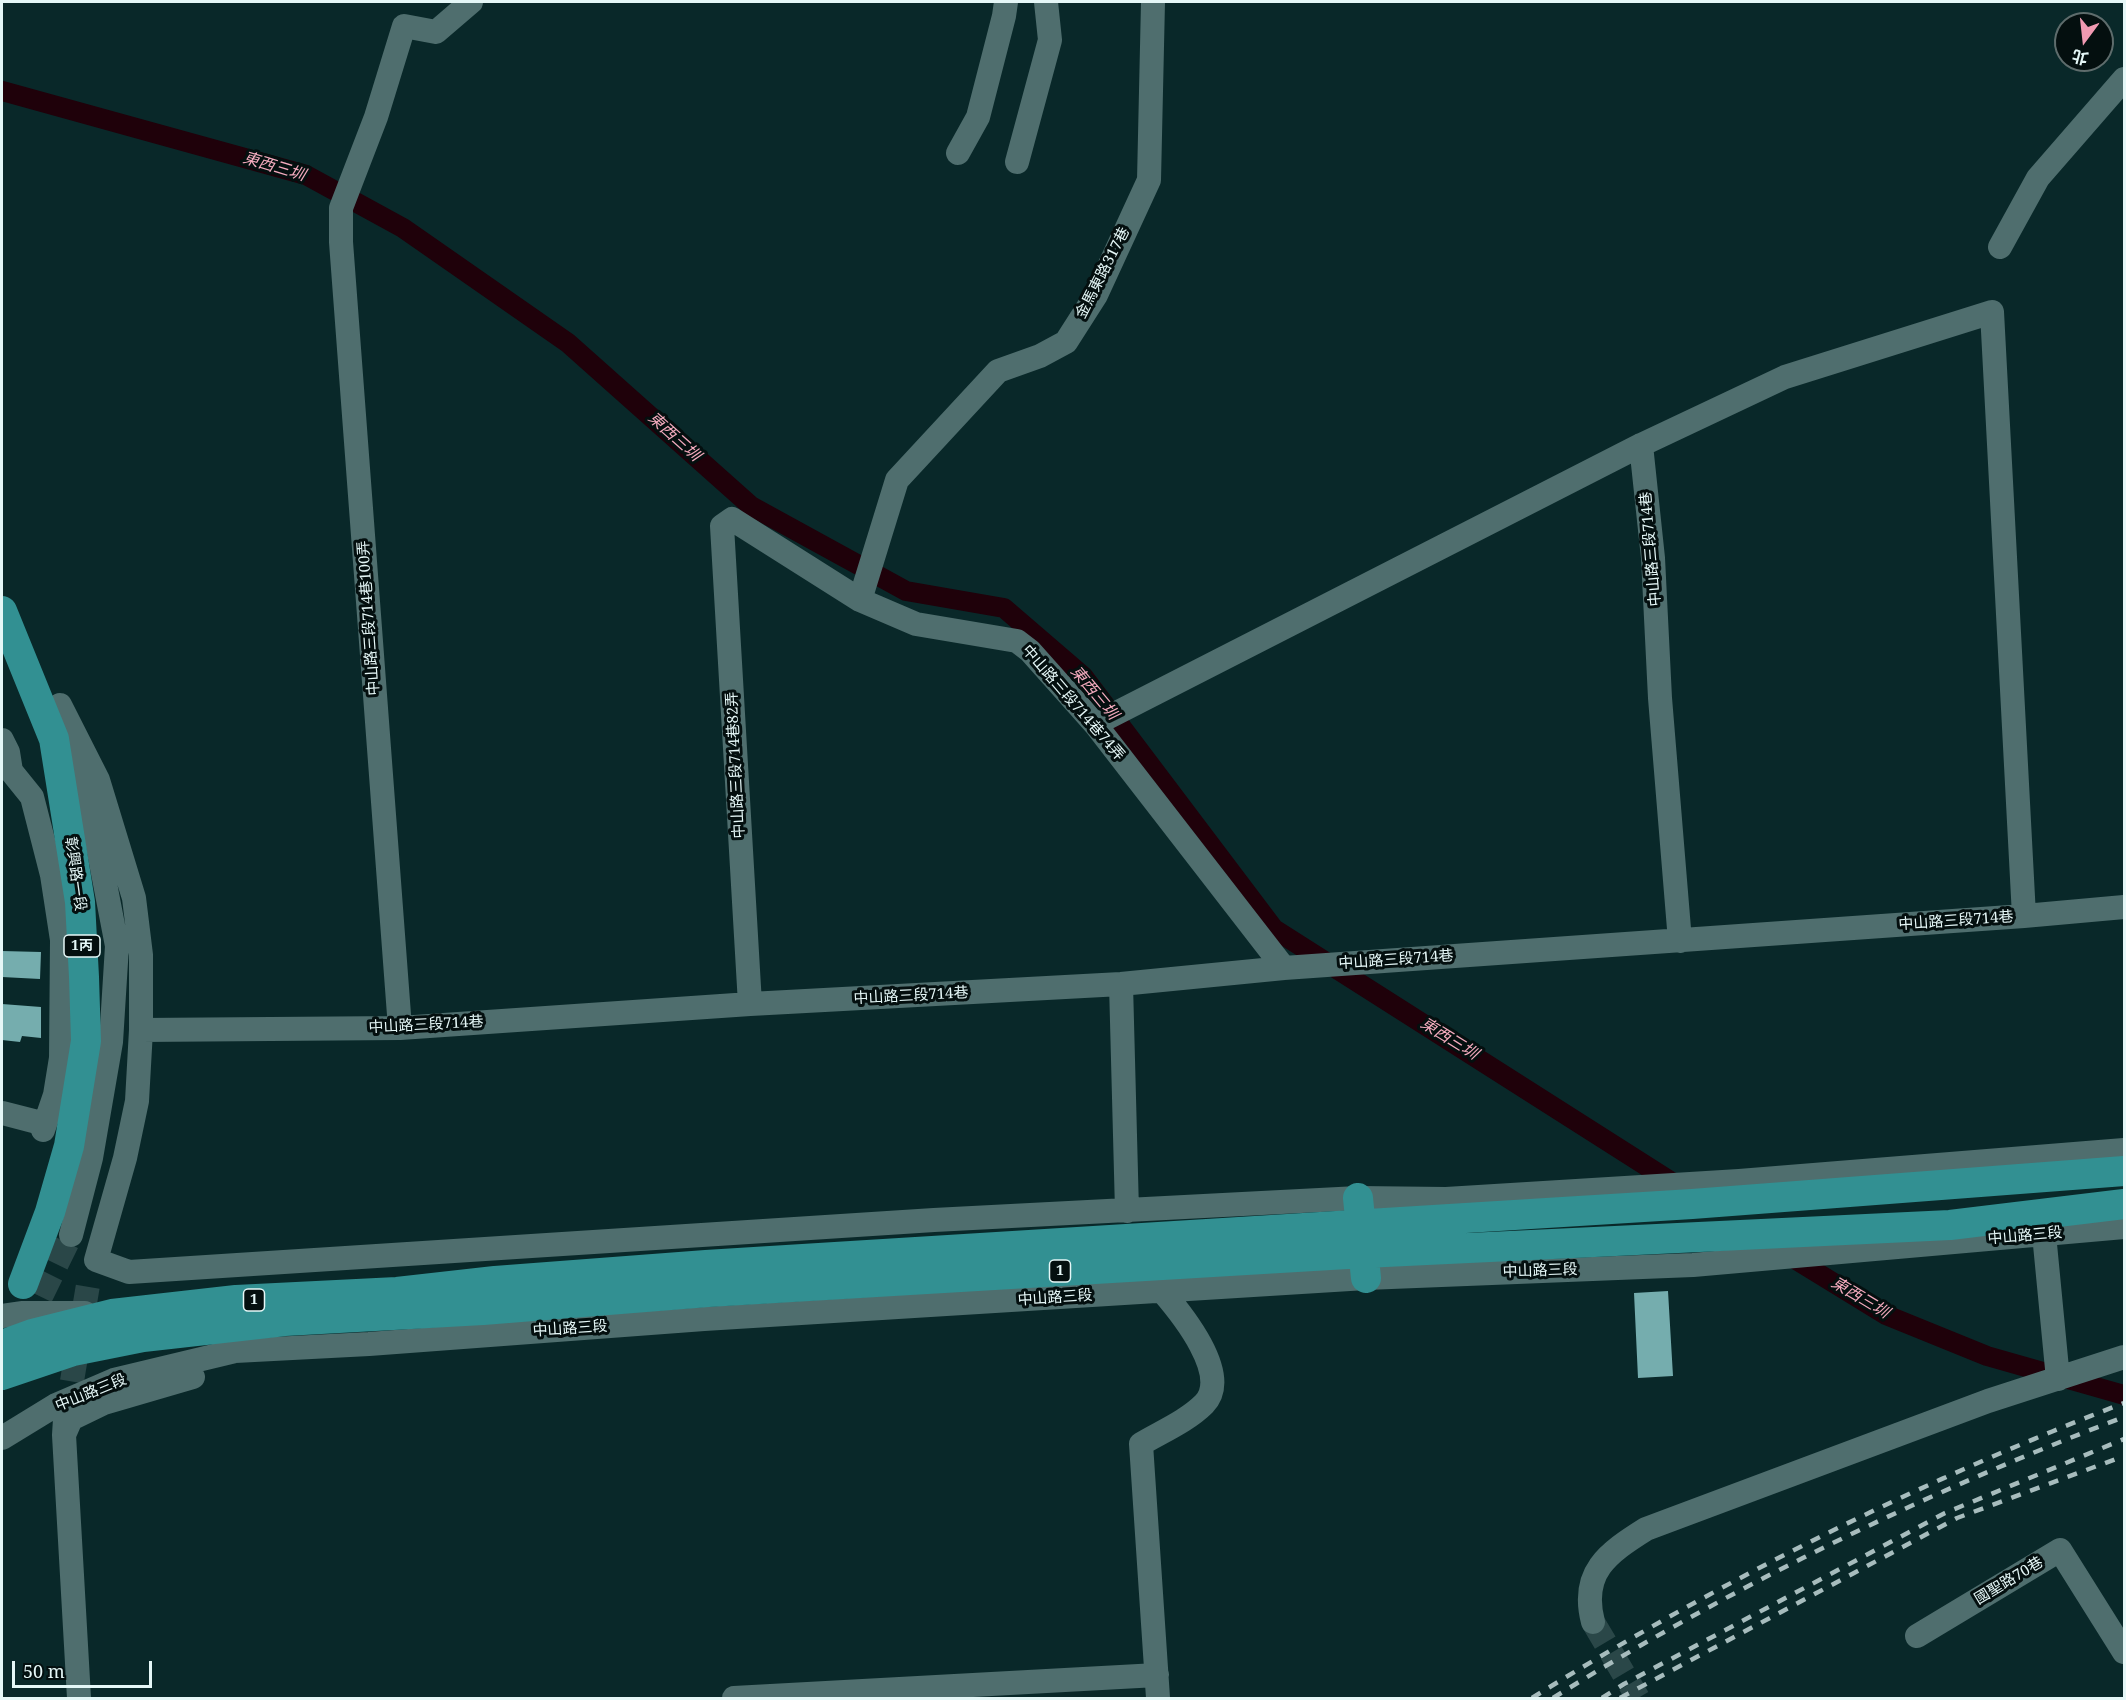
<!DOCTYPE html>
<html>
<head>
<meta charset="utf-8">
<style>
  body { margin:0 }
  #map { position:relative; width:2126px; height:1700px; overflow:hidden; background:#092829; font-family:"Noto Serif","Noto Sans TC",serif }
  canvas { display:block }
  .frame { position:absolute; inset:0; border:3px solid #e5f7f7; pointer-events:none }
  .north { position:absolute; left:2054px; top:12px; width:60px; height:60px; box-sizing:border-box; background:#040f0f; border:2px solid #5e6c6c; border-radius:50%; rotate:195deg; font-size:16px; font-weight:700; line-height:24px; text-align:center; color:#e5f7f7 }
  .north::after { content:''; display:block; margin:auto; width:21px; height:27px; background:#f19ab2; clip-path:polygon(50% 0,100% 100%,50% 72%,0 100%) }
  .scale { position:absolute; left:12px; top:1661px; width:140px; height:27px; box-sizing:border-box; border:3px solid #e5f7f7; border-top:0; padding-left:8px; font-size:18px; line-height:21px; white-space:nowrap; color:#e5f7f7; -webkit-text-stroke:4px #040f0f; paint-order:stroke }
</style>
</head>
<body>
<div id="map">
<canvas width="2126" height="1700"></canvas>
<div class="frame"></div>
<div class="north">北</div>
<div class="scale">50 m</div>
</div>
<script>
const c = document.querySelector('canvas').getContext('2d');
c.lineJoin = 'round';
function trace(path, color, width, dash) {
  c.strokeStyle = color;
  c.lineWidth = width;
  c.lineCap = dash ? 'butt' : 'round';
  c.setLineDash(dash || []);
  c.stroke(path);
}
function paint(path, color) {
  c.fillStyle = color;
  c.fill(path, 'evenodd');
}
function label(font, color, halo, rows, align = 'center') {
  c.font = font + ' "Noto Serif","Noto Sans TC",serif';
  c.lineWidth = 6;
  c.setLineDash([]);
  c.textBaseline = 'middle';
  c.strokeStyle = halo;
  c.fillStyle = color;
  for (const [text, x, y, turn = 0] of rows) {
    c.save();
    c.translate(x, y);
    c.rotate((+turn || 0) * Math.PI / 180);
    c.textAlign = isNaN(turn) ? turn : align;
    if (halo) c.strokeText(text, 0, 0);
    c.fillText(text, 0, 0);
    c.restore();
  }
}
trace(new Path2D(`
  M2,91L306,175L403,228L568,343L751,506L906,591L1004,608L1083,676L1274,929L1681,1188
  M1785,1253L1886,1315L1987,1356L2124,1395`), '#1f010a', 20);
paint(new Path2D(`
  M2,951L41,952L40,979L2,977Z
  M2,1004L41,1007V1038L22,1036L20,1042L2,1040Z
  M1668,1291L1673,1376L1638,1378L1634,1293Z`), '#75adae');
trace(new Path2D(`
  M25,1329L71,1235
  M66,1417L89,1279
  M1593,1622L1638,1698`), '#2a4748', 24, [24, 12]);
trace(new Path2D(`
  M958,153L978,117L1004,16L1006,2
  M1017,162L1050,40L1046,2
  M2000,247L2038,178L2124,79
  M1641,445L1653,558L1660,698L1680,941
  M860,600L897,480L998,371L1040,356L1066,342L1096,295L1149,180L1153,2
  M60,705L98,780L134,898L141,955V1030L137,1101L125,1158L96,1260L129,1272L934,1220L1358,1198L1446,1199L1739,1181L2124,1150
  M1095,724L1641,445L1785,377L1992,312L2024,916
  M2,740L8,752L11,771L32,797L52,875L62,940L61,1058L55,1095L43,1130
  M1121,984L1127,1211
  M750,1004L722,526L732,519L860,600L916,624L1017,641L1030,651L1095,724L1284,968
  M400,1028L341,242V208L376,117L404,26L436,32L471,2
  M141,1030L400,1028L750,1004L1121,984L1284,968L2024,916L2124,907
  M2,1113L45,1124
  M2044,1234L2058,1379
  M71,1235L91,1158L111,1042L117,946L98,847L73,752
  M2,1316L23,1313H85
  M65,1419L64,1435L79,1698
  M64,1435L71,1419L104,1403L193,1377
  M2,1438L56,1405L114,1380L235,1351L369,1344L704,1319L1366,1278L1693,1265L2124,1227
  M1593,1622C1580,1572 1608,1553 1646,1529L1988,1401L2124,1357
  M1917,1636L2060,1550L2124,1652
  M734,1698L1157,1675
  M1158,1698L1141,1444C1161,1432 1187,1421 1204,1404C1232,1375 1181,1313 1162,1291`), '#4f6e6e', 24);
trace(new Path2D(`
  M2,611L54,739L80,902L84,977L86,1041L69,1146L50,1212L23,1284
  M1358,1198L1366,1278
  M2,1345L32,1334L112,1314L236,1300L397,1292L495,1281L706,1265L1692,1204L2124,1171
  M2,1375L73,1351L143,1337L285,1321L483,1310L708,1292L1364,1253L1950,1225L2124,1204`), '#329092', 30);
trace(new Path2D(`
  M1532,1698C1720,1581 1918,1482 2124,1403
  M1553,1698C1733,1586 1926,1492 2124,1417
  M1602,1698L1624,1684L1945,1513L2124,1439
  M1620,1698L1957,1518L2124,1456`), '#a7bcbd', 4.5, [10, 10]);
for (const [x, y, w] of [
  [82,946,36],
  [1060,1271,21],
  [254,1300,21]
]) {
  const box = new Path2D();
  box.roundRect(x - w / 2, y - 11, w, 22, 4.5);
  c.fillStyle = '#040f0f';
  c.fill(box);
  trace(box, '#e5f7f7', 1.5);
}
label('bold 14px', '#e5f7f7', null, [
  ["1丙",82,946],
  ["1",1060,1271],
  ["1",254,1300]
]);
label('15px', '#e5f7f7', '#040f0f', [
  ["金馬東路317巷",1103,273,-63],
  ["中山路三段714巷",1651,549,-95],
  ["中山路三段714巷100弄",369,618,-94],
  ["中山路三段714巷74弄",1073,703,49],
  ["中山路三段714巷82弄",736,765,-93],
  ["彰興路一段",75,874,82],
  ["中山路三段714巷",1956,921,-4],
  ["中山路三段714巷",1396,960,-4],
  ["中山路三段714巷",911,996,-3],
  ["中山路三段714巷",426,1025,-3],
  ["中山路三段",2025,1236,-5],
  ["中山路三段",1540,1271,-2],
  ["中山路三段",1055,1298,-4],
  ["中山路三段",570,1329,-4],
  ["中山路三段",91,1393,-22],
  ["國聖路70巷",2009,1581,-31]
]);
label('italic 16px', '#f4abbe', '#040f0f', [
  ["東西三圳",274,167,17],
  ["東西三圳",674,437,42],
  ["東西三圳",1094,693,50],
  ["東西三圳",1449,1039,32],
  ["東西三圳",1860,1298,31]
]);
</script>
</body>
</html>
